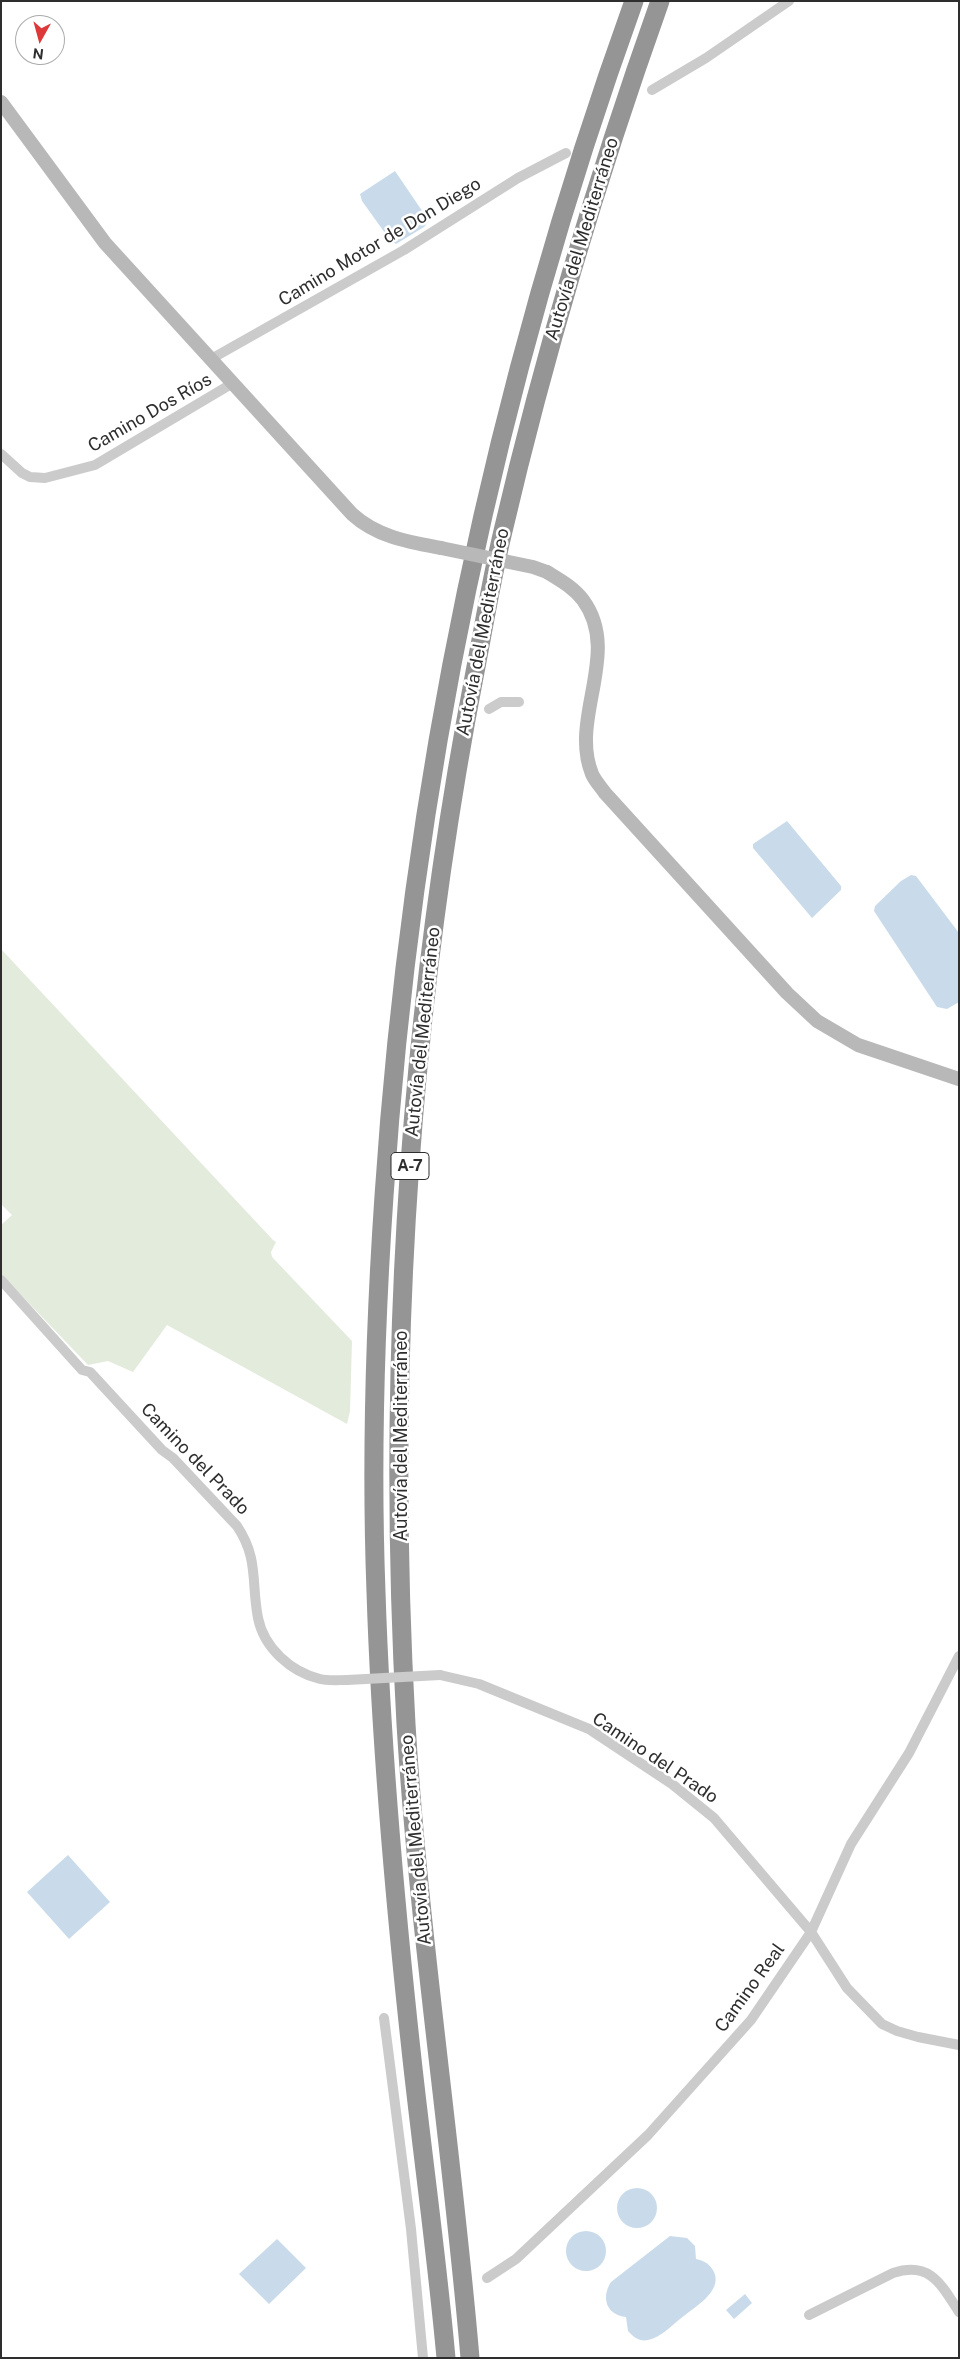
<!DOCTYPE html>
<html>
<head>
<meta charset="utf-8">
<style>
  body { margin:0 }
  #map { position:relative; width:960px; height:2359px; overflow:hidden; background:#fff; font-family:"Public Sans",sans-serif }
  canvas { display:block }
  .frame { position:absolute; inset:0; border:2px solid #2e2e2e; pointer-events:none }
  .north { position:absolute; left:15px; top:15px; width:50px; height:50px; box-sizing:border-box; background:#fff; border:1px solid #ababab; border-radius:50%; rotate:187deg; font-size:14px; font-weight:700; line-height:20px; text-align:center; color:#2e2e2e }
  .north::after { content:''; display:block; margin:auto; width:18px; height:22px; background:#dd3939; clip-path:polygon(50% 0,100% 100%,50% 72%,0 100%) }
</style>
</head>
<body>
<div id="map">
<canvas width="960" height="2359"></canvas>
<div class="frame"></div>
<div class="north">N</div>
</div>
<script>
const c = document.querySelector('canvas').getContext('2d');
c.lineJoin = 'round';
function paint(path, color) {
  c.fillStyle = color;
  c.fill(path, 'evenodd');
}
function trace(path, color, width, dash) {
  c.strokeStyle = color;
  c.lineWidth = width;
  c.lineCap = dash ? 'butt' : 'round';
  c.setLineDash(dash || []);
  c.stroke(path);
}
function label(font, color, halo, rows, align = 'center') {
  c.font = font + ' "Public Sans",sans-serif';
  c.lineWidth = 5;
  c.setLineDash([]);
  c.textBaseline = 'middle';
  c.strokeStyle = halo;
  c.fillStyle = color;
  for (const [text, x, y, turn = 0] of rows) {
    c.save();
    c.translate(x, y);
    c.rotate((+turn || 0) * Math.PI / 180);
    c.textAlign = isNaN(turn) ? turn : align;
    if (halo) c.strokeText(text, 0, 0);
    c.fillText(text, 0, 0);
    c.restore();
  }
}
paint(new Path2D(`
  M1,949L273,1240L276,1242L271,1252L272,1257L352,1341L350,1411L347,1424L167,1325L133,1372L108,1361L88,1365L1,1274V1225L12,1215L1,1204Z`), '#e3ebdc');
paint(new Path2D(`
  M395,171L429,221L424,227L396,244L390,240L362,201L360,194Z
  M787,821L841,886V890L812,918L753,848V844Z
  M911,875L916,876L959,933V1002L947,1009L937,1007L874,911L875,906L901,881Z
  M68,1855L110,1902L69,1939L27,1892Z
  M617 2208a20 20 0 1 1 40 0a20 20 0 1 1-40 0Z
  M566 2251a20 20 0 1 1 40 0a20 20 0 1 1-40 0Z
  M670,2236L687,2238L695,2246L696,2259C705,2261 710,2264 714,2272C723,2292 693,2308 680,2319C671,2326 660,2338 648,2340C640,2342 633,2337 628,2331L626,2317C606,2315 601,2297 611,2282Z
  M277,2239L306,2268L269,2304L239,2274Z
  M745,2294L752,2303L734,2319L726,2310Z`), '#c9dbea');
trace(new Path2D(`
  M652,90L706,58L789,1
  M211,359L404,250L518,178L566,153
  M1,454L22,473L30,477L45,478L95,465L233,383
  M489,709L501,702H519
  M1,1280L82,1370L90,1372L162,1450L173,1458L237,1526C259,1559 251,1582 258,1618C264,1648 291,1672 320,1679C328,1681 338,1680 347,1680
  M440,1675L479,1684L589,1729L672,1784L714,1818L811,1932L847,1988L882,2024L897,2031L918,2037L959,2045
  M384,2018L411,2229L423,2358
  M487,2278L516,2259L648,2135L751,2020L811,1932L851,1844L909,1753L959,1656
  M809,2315L893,2273C930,2261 941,2284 959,2312`), '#cbcbcb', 10);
trace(new Path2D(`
  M1,102L105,243L352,514C377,537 409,542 441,548
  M547,572C560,580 573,587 583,600C622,653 569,718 592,774C595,781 601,787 605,793L787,993L817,1021L858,1045L959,1079`), '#b8b8b8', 14);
trace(new Path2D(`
  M446,2358C437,2258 423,2159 412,2059C395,1904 381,1749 376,1592C371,1460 375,1328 384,1196C411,788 495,386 634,1
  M470,2358C452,2146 419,1936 406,1724C386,1372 408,1018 475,672C484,625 492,577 503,531C545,351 598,175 660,1`), '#959595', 19);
trace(new Path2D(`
  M347,1680L440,1675`), '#cbcbcb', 10);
trace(new Path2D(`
  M441,548L533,567L547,572`), '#b8b8b8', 14);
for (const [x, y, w] of [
  [410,1166,38]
]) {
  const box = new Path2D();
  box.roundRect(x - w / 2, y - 13.5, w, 27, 4);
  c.fillStyle = '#fff';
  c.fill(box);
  trace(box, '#2e2e2e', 1);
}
label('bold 16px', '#2e2e2e', null, [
  ["A-7",410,1166]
]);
label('18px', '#2e2e2e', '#fff', [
  ["Autovía del Mediterráneo",582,239,-73],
  ["Camino Motor de Don Diego",380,242,-31],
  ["Camino Dos Ríos",150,413,-30],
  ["Autovía del Mediterráneo",483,632,-79],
  ["Autovía del Mediterráneo",423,1032,-84],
  ["Autovía del Mediterráneo",401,1436,-90],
  ["Camino del Prado",195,1459,46],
  ["Camino del Prado",655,1758,34],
  ["Autovía del Mediterráneo",416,1840,-95],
  ["Camino Real",750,1988,-54]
]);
</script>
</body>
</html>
